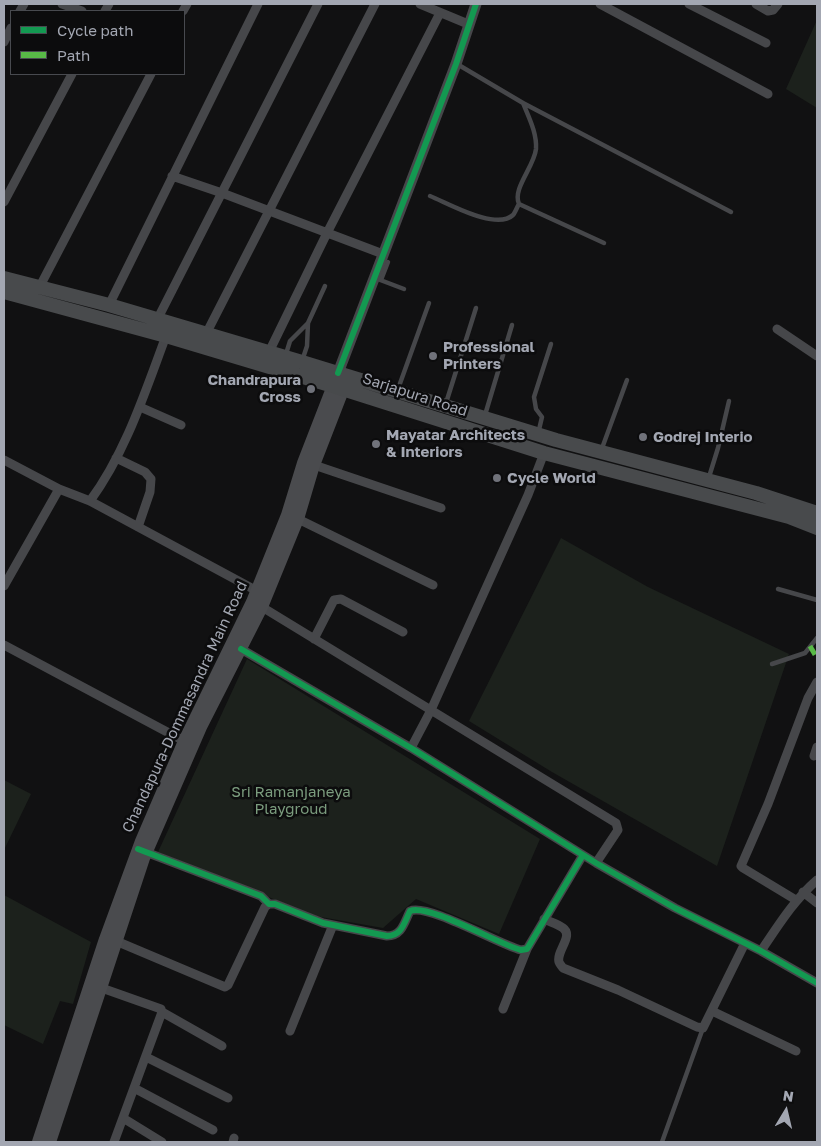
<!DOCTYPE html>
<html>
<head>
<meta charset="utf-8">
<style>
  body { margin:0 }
  #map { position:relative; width:821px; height:1146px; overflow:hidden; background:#111112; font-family:"Golos Text",sans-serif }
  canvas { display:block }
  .frame { position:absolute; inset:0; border:5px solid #a3a7b2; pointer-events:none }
  .legend { position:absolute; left:10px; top:10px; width:175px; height:65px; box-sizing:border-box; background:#0c0c0d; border:1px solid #484a4f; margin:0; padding:6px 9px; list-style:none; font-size:15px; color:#a3a7b2 }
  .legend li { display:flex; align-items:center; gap:10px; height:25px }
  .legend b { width:25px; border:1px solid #484a4f }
  .north { position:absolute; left:761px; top:1086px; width:50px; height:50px; -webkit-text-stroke:4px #0c0c0d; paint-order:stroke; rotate:9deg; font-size:14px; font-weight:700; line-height:20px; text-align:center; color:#a3a7b2 }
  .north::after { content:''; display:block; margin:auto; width:18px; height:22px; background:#a3a7b2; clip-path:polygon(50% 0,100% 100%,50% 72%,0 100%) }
</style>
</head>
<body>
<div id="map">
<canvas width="821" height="1146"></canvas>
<div class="frame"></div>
<ul class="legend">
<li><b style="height:6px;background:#139951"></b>Cycle path</li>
<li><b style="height:6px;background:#58b947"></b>Path</li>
</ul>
<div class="north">N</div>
</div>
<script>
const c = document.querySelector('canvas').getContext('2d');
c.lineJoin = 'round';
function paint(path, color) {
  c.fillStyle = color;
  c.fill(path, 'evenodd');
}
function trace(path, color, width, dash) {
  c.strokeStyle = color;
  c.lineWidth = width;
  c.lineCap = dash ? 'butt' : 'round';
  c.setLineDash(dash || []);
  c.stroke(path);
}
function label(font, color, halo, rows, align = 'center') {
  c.font = font + ' "Golos Text",sans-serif';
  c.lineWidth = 5;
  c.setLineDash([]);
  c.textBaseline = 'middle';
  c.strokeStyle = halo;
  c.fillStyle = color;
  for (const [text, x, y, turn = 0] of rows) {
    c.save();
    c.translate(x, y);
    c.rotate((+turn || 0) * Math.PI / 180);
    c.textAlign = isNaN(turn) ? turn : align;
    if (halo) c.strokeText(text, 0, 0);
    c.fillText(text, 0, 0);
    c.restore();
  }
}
paint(new Path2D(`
  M817,20V108L786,89Z
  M561,538L648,587L789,654L717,866L552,772L469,721Z
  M247,659L540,839L499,934L416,899L383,928L315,916L158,852Z
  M4,780L31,794L4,850Z
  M4,895L91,942L73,1004L60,1001L43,1044L4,1025Z`), '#1c211c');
trace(new Path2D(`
  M457,64L523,103L731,212
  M523,103C529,118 537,133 536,149C534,167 512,189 519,204L604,243
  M430,196C448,203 496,231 513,215C515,213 517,207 519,204
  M375,278L404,289
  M381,280L388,262
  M286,354L290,341L308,323
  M302,361L307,346L308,323L325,286
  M398,389L429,303
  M446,403L476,308
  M485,415L512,325
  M538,434L542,417L536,409L534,397L551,344
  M601,451L627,380
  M709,477L718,448L729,401
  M778,589L817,600
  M772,664L805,653L817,638
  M662,1142L703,1028`), '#46474a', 4.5);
trace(new Path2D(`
  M62,4L82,11
  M420,4L468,24
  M600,4L768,94
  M689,4L766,43
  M756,4L768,11L773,10L778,4
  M20,11L24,4
  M105,11L109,4
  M183,11L187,4
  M4,42L11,28
  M172,176L222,193L383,254
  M4,202L72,74
  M39,288L151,74
  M109,305L258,4
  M157,320L318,4
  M777,329L817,356
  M206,334L375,4
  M269,352L327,233L440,13
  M140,407L181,425
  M116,458L145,472L151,479L150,492L138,527
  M4,460L59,489L90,501L257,591
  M314,465L441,508
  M90,501C126,452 145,392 166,336
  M298,519L433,585
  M4,586L59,489
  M262,607L616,823L618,830L596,863
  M314,639L334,600L341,599L403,632
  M4,645L184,741
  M241,649L411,748L596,863L675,908L761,951L817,983
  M411,748L431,710L528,495L544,453
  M814,756L817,747
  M143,851L261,896L269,904H275L323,923L387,936C402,936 404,923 410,911C428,903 498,944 521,950L527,949L583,855
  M803,892L817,903
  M796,900L743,868L741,866L768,804L808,698L817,682
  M544,919C550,922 558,924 563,928C574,936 556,951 559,962C559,963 563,968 563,968L618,990L697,1027L703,1028L705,1024L745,943
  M116,941L225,987L228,985L265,907L269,904
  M761,951C778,926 794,900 817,880
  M96,986L161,1009L162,1012L114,1142
  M503,1009L527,949
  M712,1011L796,1051
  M162,1012L222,1046
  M290,1031L333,925
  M146,1057L228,1098
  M134,1088L213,1130
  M123,1118L162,1142
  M233,1142L234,1138`), '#46474a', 9);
trace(new Path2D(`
  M338,373L456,64L476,4`), '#46474a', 11);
trace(new Path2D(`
  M38,1142L105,939L141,841L184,741L252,602L287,515L303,463L336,378
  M50,1142L144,858L201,727L262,607L298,519L314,465L347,380`), '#4a4b4e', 12);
trace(new Path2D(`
  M4,278L109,305L302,362L556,440L756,493L817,513
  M4,292L166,336L333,386L544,453L789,517L817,528`), '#484a4c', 14);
trace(new Path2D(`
  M810,646L817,658`), '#58b947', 5, [10, 5]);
trace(new Path2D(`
  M338,373L456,64L476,4
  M241,649L411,748L596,863L675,908L761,951L817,983
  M138,849L261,896L269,904H275L323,923L387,936C402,936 404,923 410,911C428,903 498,944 521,950L527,949L583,855`), '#139951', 6);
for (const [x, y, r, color] of [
  [433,356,5,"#70727a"],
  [311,389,5,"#70727a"],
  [643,437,5,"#70727a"],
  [376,444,5,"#70727a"],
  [497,478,5,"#70727a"]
]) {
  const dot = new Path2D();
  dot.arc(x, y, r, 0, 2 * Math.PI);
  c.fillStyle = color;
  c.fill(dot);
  trace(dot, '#0c0c0d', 2);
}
label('bold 15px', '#a3a7b2', '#0c0c0d', [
  ["Professional",443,347],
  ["Printers",443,364],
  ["Chandrapura",301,380,"right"],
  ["Cross",301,397,"right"],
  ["Mayatar Architects",386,435],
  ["& Interiors",386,452],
  ["Godrej Interio",653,437],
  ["Cycle World",507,478]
], 'left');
label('15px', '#a3a7b2', '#0c0c0d', [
  ["Sarjapura Road",415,395,18],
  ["Chandapura-Dommasandra Main Road",185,707,-65]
]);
label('15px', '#7b9c7e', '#0c0c0d', [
  ["Sri Ramanjaneya",291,792],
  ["Playgroud",291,809]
]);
</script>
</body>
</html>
